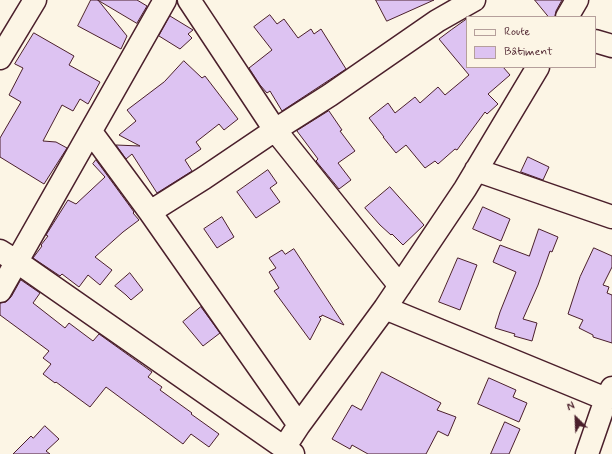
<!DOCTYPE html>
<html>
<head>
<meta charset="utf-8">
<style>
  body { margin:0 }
  #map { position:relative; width:612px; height:454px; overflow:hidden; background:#fcf5e5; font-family:Mynerve,sans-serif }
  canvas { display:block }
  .legend { position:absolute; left:466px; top:16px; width:130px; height:52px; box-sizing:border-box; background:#fcf5e5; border:1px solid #b59f9b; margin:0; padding:5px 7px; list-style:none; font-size:12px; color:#4a1f2b }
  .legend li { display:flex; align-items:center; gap:8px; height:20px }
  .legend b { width:20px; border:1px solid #b59f9b }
  .north { position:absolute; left:556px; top:398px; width:40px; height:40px; -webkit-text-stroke:3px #fcf5e5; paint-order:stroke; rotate:336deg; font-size:11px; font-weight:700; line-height:16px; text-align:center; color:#4a1f2b }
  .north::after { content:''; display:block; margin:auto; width:14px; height:18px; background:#4a1f2b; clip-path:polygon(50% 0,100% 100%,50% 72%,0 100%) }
</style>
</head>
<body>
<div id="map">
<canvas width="612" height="454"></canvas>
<ul class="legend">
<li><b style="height:5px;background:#fcf5e5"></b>Route</li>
<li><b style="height:11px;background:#ddc3f2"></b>Bâtiment</li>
</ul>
<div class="north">N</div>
</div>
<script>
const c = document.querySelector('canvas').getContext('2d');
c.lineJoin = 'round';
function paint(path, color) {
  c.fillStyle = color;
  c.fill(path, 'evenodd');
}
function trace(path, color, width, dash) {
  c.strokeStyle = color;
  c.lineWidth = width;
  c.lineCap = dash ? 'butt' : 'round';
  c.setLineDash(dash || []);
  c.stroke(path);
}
const building = new Path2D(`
  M91,0H98L127,36L121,49L78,26Z
  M98,0H137L147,6L137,23Z
  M376,0H434L387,21Z
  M535,0H562L556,11L555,17H549Z
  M270,15L277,24L284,19L298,38L311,29L314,34L321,29L346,69L282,111L270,91L267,93L260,85L249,68L272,50L254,27Z
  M170,16L193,30L188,34L192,38L180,49L159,36Z
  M467,19V67H503L510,75L488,94L498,104L487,114L485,112L457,150L455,149L438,164L435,161L425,168L406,145L396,153L383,137H384L369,118L388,103L395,113L415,97L420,103L438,87L445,95L469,75L439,39L451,30Z
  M34,33L74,56L69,65L100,82L88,104L80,99L73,111L62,105L43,141L56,142L67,148L44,184L0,157V138L21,102L9,95L23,68L15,64Z
  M184,61L202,78L205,76L238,119L224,130L219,124L196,142L201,149L185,160L192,171L157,193L132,154L126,159L116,145L140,146L119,135L136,121L127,110L164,82Z
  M329,111L342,130L340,131L355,151L338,163L351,180L339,189L316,161L318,159L297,131Z
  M528,157L549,167L543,180L521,172Z
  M96,160L134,212L133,213L139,220L123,232L95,257L112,270L100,285L88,275L79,287L62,274L60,276L33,258L42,246L41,245L48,236L46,235L68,200L76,204L105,177L93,164Z
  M268,170L277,183L270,188L280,202L256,218L237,192Z
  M390,187L424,225L403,245L392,234L391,235L380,225L365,208Z
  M483,207L510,219L501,241L473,229Z
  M222,217L234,237L217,248L204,229Z
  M539,229L558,237L552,252L550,251L538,285L523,319L537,323L532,341L514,336L515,334L495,328L500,312L516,272L493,262L500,245L529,256Z
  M594,248L612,256V267L603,285L609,287L607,293L612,295V343L593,337V335L579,328L583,320L568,314L580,277Z
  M294,249L344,325L322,315V316L319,317L321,319L310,340L274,291L279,288L269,272L276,268L269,258L282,250L285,254Z
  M458,258L477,265L460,310L439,302Z
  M130,273L143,290L131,300L126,295L115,286Z
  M21,280L40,293L33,303L65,328L69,323L93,341L99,334L152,372L148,377L162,387L160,390L192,413L191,414L219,434L209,447L191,434L183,444L106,387L90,407L56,382L55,383L43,374L51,364L43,358L49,351L0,315V303L6,302L11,297Z
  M201,307L220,333L203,346L183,322Z
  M382,372L441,403L437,410L456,417L448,436L438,431L426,454H368L352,445L350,449L332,439L352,405L361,410Z
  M489,378L516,390L513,397L527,403L519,422L478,404Z
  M505,422L520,429L509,454H491Z
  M45,426L59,439L46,451L50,454H13L31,436L33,438Z`);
paint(building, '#ddc3f2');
trace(building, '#4a1f2b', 1);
const street = new Path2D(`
  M189,0L275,130L400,286
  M567,17L577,0
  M595,41L612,46
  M0,58L35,0
  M91,132L150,212L299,425
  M476,170L612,217
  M150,212L204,178L275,130L330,95L437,21L474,0
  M0,251L16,261L293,454
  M0,291L165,0
  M385,308L606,399
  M284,448L299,425L385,308L465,189L538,67
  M587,454L606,399L612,388`);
trace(street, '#4a1f2b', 25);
trace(street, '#fcf5e5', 22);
</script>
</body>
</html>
